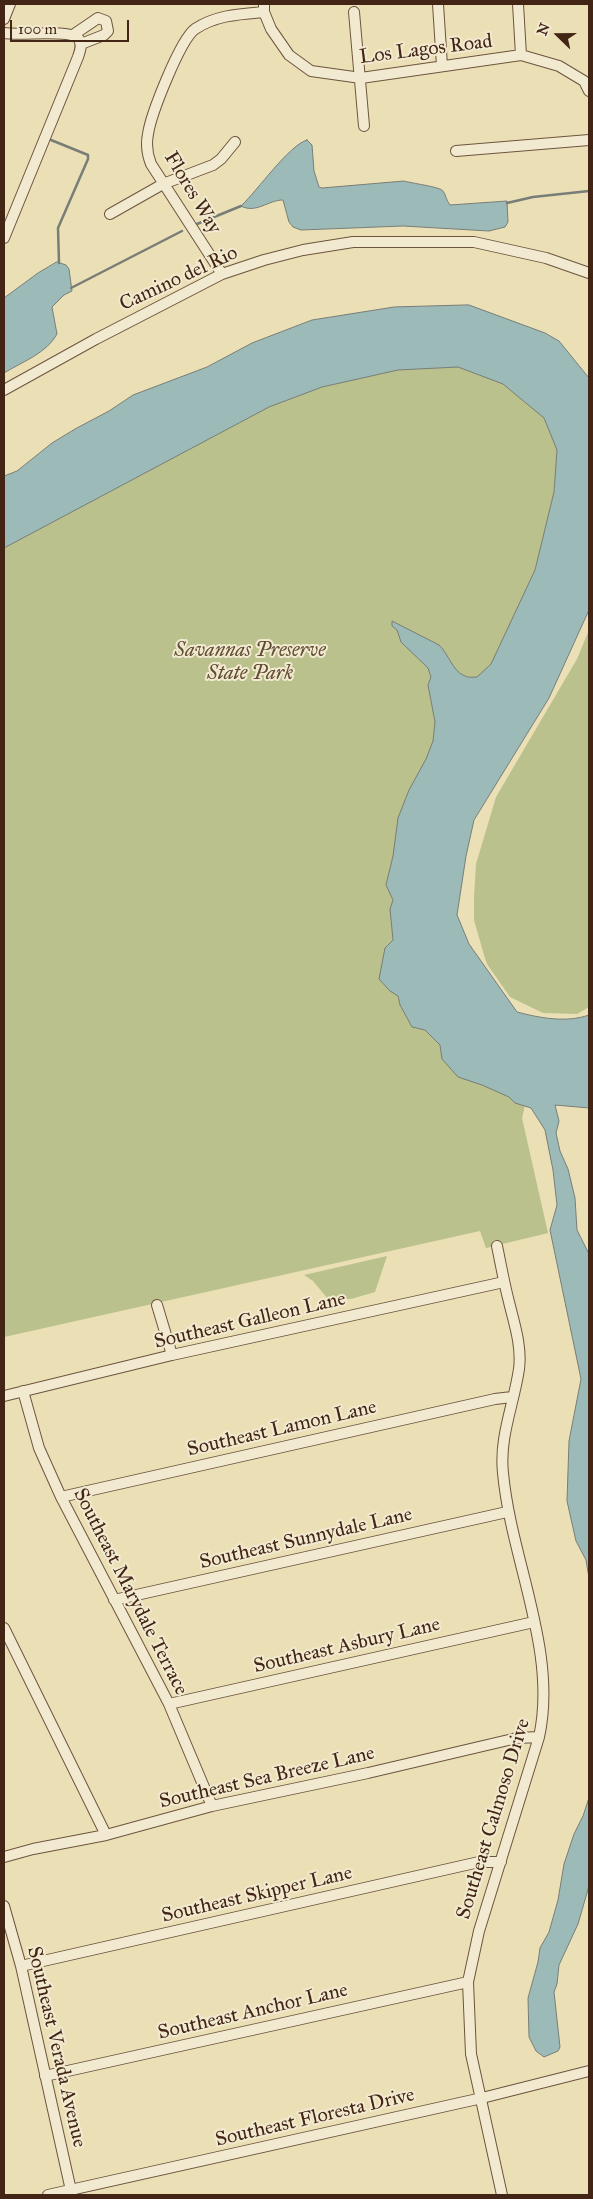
<!DOCTYPE html>
<html>
<head>
<meta charset="utf-8">
<style>
  body { margin:0 }
  #map { position:relative; width:593px; height:2199px; overflow:hidden; background:#ebdfb6; font-family:"IM FELL Great Primer",serif }
  canvas { display:block }
  .frame { position:absolute; inset:0; border:5px solid #432516; pointer-events:none }
  .north { position:absolute; left:533px; top:10px; width:50px; height:50px; -webkit-text-stroke:4px #f2ead0; paint-order:stroke; rotate:292deg; font-size:14px; font-weight:700; line-height:20px; text-align:center; color:#432516 }
  .north::after { content:''; display:block; margin:auto; width:18px; height:22px; background:#432516; clip-path:polygon(50% 0,100% 100%,50% 72%,0 100%) }
  .scale { position:absolute; left:10px; top:20px; width:119px; height:22px; box-sizing:border-box; border:2px solid #432516; border-top:0; padding-left:6px; font-size:15px; line-height:18px; white-space:nowrap; color:#432516; -webkit-text-stroke:4px #f2ead0; paint-order:stroke }
</style>
</head>
<body>
<div id="map">
<canvas width="593" height="2199"></canvas>
<div class="frame"></div>
<div class="north">N</div>
<div class="scale">100 m</div>
</div>
<script>
const c = document.querySelector('canvas').getContext('2d');
c.lineJoin = 'round';
function paint(path, color) {
  c.fillStyle = color;
  c.fill(path, 'evenodd');
}
function trace(path, color, width, dash) {
  c.strokeStyle = color;
  c.lineWidth = width;
  c.lineCap = dash ? 'butt' : 'round';
  c.setLineDash(dash || []);
  c.stroke(path);
}
function label(font, color, halo, rows, align = 'center') {
  c.font = font + ' "IM FELL Great Primer",serif';
  c.lineWidth = 4;
  c.setLineDash([]);
  c.textBaseline = 'middle';
  c.strokeStyle = halo;
  c.fillStyle = color;
  for (const [text, x, y, turn = 0] of rows) {
    c.save();
    c.translate(x, y);
    c.rotate((+turn || 0) * Math.PI / 180);
    c.textAlign = isNaN(turn) ? turn : align;
    if (halo) c.strokeText(text, 0, 0);
    c.fillText(text, 0, 0);
    c.restore();
  }
}
paint(new Path2D(`
  M324,341L515,361L581,459L412,937L531,1080L522,1118L548,1233L486,1248L480,1231L4,1337V511Z
  M589,630V1007L577,1014L543,1013L510,997L487,964L484,955L474,920V897L476,864L496,797L577,659Z
  M387,1256L375,1292L351,1299H328L313,1281L304,1275Z`), '#bac18c');
const water = new Path2D(`
  M307,140L312,145L314,171L319,187L322,188L404,181C410,183 441,187 443,191C446,195 446,200 450,205L507,201L508,222L505,227L489,231L403,226L301,230L293,227L289,222L283,200C268,200 256,214 241,206C258,190 289,145 307,140Z
  M57,262L66,265L69,269L72,291L64,295L52,307L57,334C47,353 22,362 4,373V298L38,273Z
  M469,305L545,333L559,341L589,378V610L549,698L474,820L466,856L457,915L469,944L517,1012C540,1018 566,1023 589,1015V1108L555,1105L559,1121L556,1133L560,1151L568,1169L575,1198L577,1230L589,1254V1578L586,1560L576,1541L567,1501L569,1441L581,1379L550,1230L557,1205L553,1170L545,1130L531,1108L515,1103L509,1097L482,1085L458,1077L442,1059L440,1045L425,1030L412,1027L400,1005L398,996L390,991L379,979L385,948L393,940L390,909L393,900L386,885L393,856L398,818L409,790L426,759L433,741L435,722L428,685L431,677L428,668L401,642L397,630L392,626V621L439,645C448,653 453,672 465,676C468,678 474,677 477,677L491,664L535,570L554,492L557,450L544,418L503,384L458,367L398,370L322,387L269,407L4,548V476L17,471L52,443L75,429L109,411L133,395L207,367L252,343L312,320L394,307Z
  M589,1798V1886L578,1924L559,1965L557,1984L554,1992L560,2047L558,2051L544,2057L536,2051L529,2037L528,1998L538,1962L540,1948L549,1932L558,1900L564,1864L574,1834L583,1816Z`);
paint(water, '#9cbab8');
trace(water, '#787e77', 1);
trace(new Path2D(`
  M51,140L88,155V159L58,228L59,263
  M507,203L533,197L589,191
  M197,224L241,206
  M71,288L182,231`), '#787e77', 2.5);
const minor = new Path2D(`
  M264,4V12L271,29L289,55L311,71L361,78L521,55L559,66L584,81L589,91
  M438,4L442,66
  M518,4L521,55
  M354,12L364,126
  M4,19L10,4
  M4,33C21,36 68,29 78,38C83,44 80,51 78,57L4,238
  M73,35L98,18L106,21L108,31L104,35L81,44
  M456,151L589,140
  M110,214L163,184L213,165L221,159L235,142
  M222,274L151,164C147,154 146,144 148,134C151,114 180,40 195,29C216,15 240,14 264,12
  M4,390L96,339L222,274L264,260L303,250L353,242H474L546,258L589,273
  M497,1246C501,1265 504,1283 509,1302C514,1323 522,1346 519,1369C514,1404 499,1437 503,1473C511,1560 558,1652 539,1737L479,1931L468,1982L471,2054L502,2195
  M157,1305L172,1355
  M23,1391L39,1448L61,1497L169,1704L212,1806
  M4,1396L172,1355L504,1282
  M61,1497L495,1399L512,1397
  M114,1600L507,1512
  M4,1628L106,1835
  M169,1704L534,1622
  M4,1857L33,1849L106,1835L212,1806L368,1773L517,1738L539,1737
  M4,1906L21,1966L72,2195
  M21,1966L479,1862H501
  M45,2076L468,1982
  M48,2195L482,2098L589,2071`);
trace(minor, '#6d543e', 12);
trace(minor, '#f2ead0', 10);
label('20px', '#432516', '#f2ead0', [
  ["Los Lagos Road",426,50,-7],
  ["Flores Way",192,193,59],
  ["Camino del Rio",179,279,-25],
  ["Southeast Galleon Lane",250,1321,-13],
  ["Southeast Lamon Lane",282,1429,-13],
  ["Southeast Sunnydale Lane",306,1539,-13],
  ["Southeast Marydale Terrace",130,1592,63],
  ["Southeast Asbury Lane",347,1646,-13],
  ["Southeast Sea Breeze Lane",267,1778,-13],
  ["Southeast Calmoso Drive",494,1819,-73],
  ["Southeast Skipper Lane",257,1895,-13],
  ["Southeast Anchor Lane",253,2012,-13],
  ["Southeast Verada Avenue",56,2047,77],
  ["Southeast Floresta Drive",315,2118,-13]
]);
label('italic 20px', '#614c34', '#f2ead0', [
  ["Savannas Preserve",250,651],
  ["State Park",250,674]
]);
</script>
</body>
</html>
